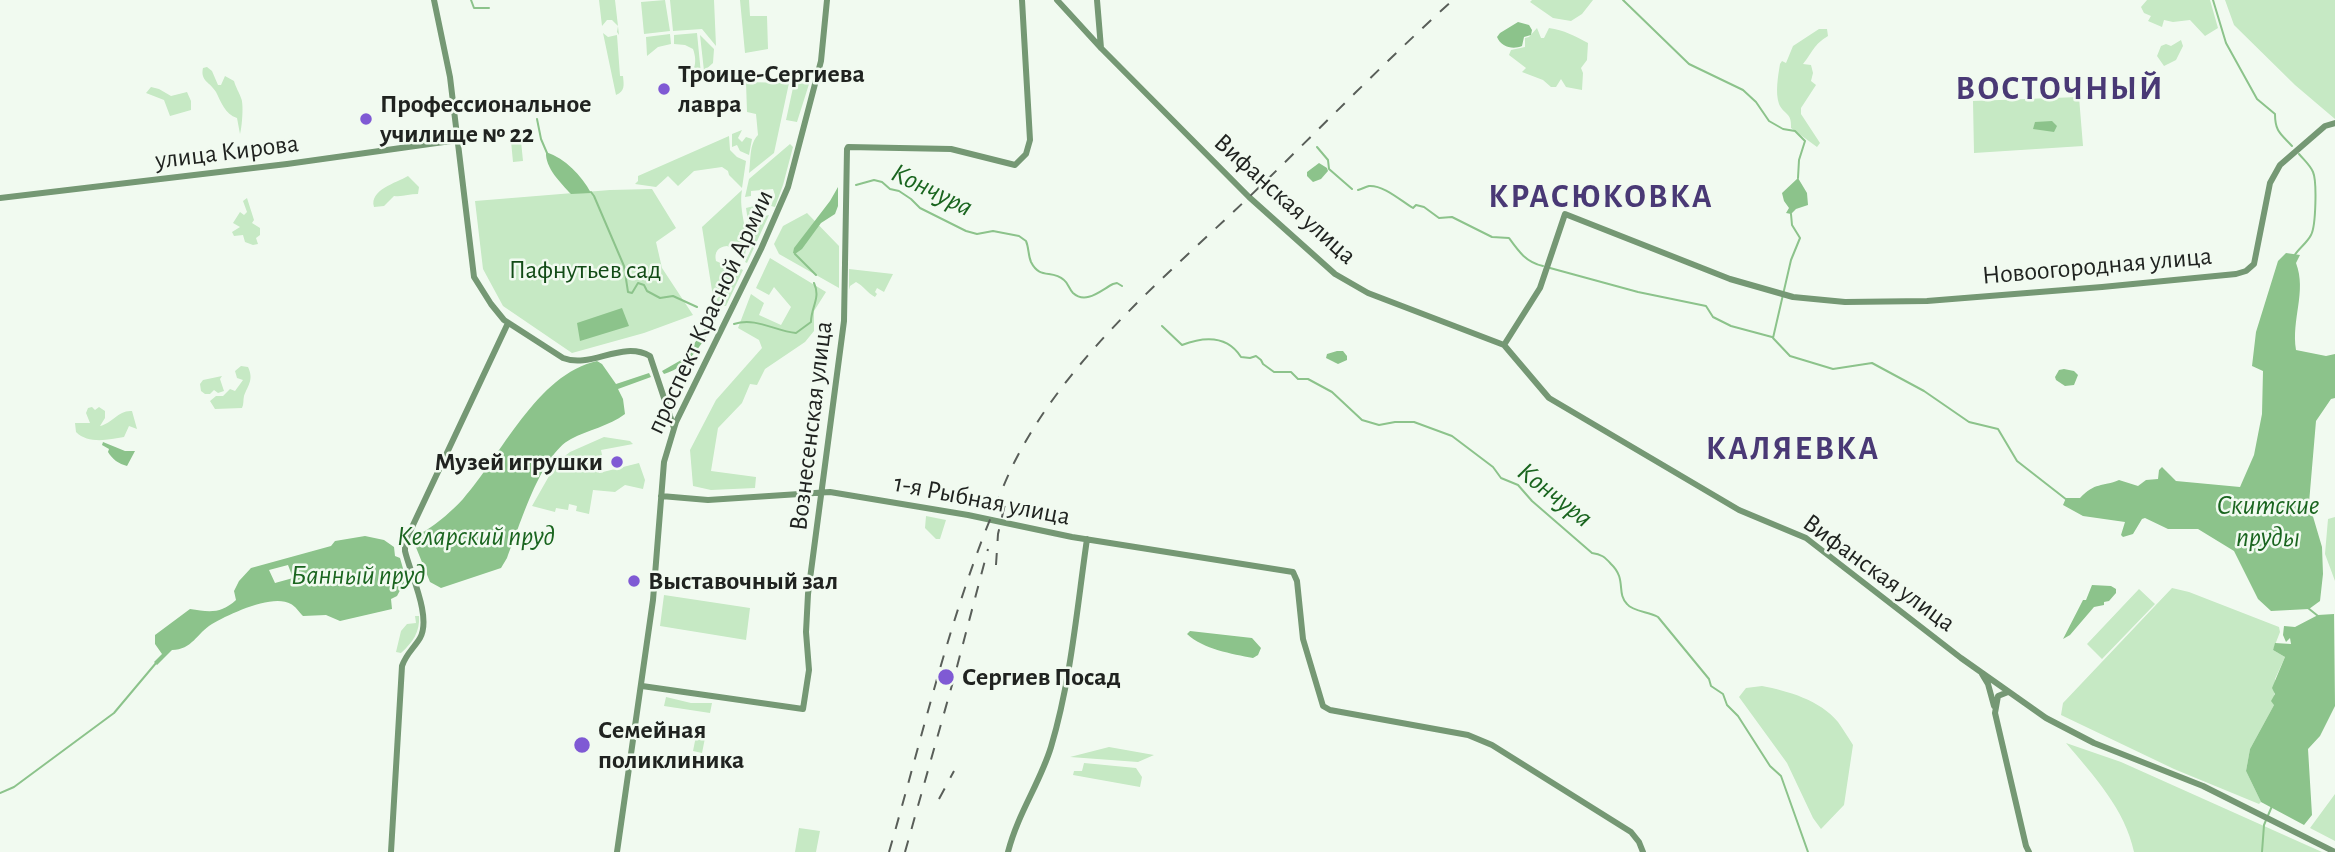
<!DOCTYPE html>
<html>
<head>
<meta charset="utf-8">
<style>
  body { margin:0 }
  canvas { display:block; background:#f1faf0 }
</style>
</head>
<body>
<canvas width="2335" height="852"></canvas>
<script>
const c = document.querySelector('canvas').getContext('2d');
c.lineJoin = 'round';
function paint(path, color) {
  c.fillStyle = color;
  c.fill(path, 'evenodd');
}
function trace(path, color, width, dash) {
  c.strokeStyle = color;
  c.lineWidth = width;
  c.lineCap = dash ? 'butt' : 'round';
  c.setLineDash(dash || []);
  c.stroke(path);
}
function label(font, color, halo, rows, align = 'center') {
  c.font = font + ' "Alegreya Sans",sans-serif';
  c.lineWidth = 5;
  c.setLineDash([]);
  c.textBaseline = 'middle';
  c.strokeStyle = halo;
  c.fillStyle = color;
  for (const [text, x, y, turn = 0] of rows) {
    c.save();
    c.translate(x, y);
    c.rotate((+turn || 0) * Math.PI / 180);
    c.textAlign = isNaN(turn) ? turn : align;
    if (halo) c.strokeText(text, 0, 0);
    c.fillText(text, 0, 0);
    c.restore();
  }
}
paint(new Path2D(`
  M599,0H615L619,35L617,32L618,26L612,20H607L602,26Z
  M665,0L670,31L644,34L641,2Z
  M670,0H714L716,46L702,29L673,31Z
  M740,0H749L750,16H767L768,49L745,53Z
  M1532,0H1593L1582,14L1571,21L1553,18L1530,2Z
  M2147,0H2210L2218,28L2205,36L2190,20L2173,22L2164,20L2162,27L2148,21L2151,16L2144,13L2141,7Z
  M2225,0H2335V119L2295,85L2234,25Z
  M1537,28L1541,38H1544L1549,28C1564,30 1575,36 1588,43L1587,60L1581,68L1583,73L1582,90L1566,87L1561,79L1556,87H1551L1543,80L1522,72L1526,68L1509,55L1511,50L1525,47V38L1529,37Z
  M1819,29H1827L1828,36C1813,45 1813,52 1803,64L1811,65L1813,73L1811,81L1816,85L1801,108V114L1820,143L1817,147L1791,128C1792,112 1784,115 1779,104C1775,93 1778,76 1780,64L1782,61L1786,63L1793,46Z
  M603,33L608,37L617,35L620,76H623C624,86 625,91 616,95Z
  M697,33L701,74L699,76L680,80V78C695,75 698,63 693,49L685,45L674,44V35Z
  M670,34L671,44L658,47L647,56L646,37Z
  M700,35L714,49L713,63L704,71Z
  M2181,40L2183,46L2176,60L2164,66L2157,56L2161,46L2166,44L2171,46Z
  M207,67L212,71L218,85H221L225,76L234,81C236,88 239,92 241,98C244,103 242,128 240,134L237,118C225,114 221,102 216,92C210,82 200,81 203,68Z
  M746,82L789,83L774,153L749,173C751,160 749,144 758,135L756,114L747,112Z
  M794,83L809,84L797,122L786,120Z
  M151,87L159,89L171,96L187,92L191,101V110L170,116L164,100L146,93Z
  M2079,97L2083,146L1974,153L1973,101Z
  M742,130L738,138L742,142L746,137L752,139L749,155L740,151L737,145L732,147V134Z
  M729,136L730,150L737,157L746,161L742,188L729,175L728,171L722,167L694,171L678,186L668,176L656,187L635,184L638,181V176Z
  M511,141H521L523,161L513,162Z
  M790,144L793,147L783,185L775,207L771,206L775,195L773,189L751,191V196L745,197L749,179Z
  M408,176L419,187L418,194C409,194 403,197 394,196L384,206L374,207C369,190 396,183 408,176Z
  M652,189L676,228L656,242L662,268L693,315L644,333L572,353L503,306L483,269L475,201L610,190Z
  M742,190C738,212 750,233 745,255H737L734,249L727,246C718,247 714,252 716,261L727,266L734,275L715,297H713L702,227Z
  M247,198L254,220L252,223L260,228V235L256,238L258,244L253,245L245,242L243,235L234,236L232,232L240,227L233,223L240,212L244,215L247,212L243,201Z
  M754,206L756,215L761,217L769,215L747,263L745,262L752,247L746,208Z
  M807,213L839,246V288L779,254L774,244L783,226Z
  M770,258L826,292L814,311V331L805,342L765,369L757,385L750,384L742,403L718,428L711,471L756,477L755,488L711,490L693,486L690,450L716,400L762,348L759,340L738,328L751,294L764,303L759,315L781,325L791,307L774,287L769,295L756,288Z
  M741,269L743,270L726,306H723L717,302V299Z
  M849,269L893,274L884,292L877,288L875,292L877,294L875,297C867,293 864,286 856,282L850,286L849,290Z
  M241,366L248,367C254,380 248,385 244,396C243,400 244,404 242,408L215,409L210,401L216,396H223L230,389L235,391L243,380L237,378L235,371Z
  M222,376L220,379L224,391L218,393L214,390L210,394H205L201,391L200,384L203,380Z
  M92,407L95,410L99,407L105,411V418L100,426C113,423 118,410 132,411L137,429L129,426L124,437C108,440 88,444 76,432L75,423H90L86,413L88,408Z
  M604,437L630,441L633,444L601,450L602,455L596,457L599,473L639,463L645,480L643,489L625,485L615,492L593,490L589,514L576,511L577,506L569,504L568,510L556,508L555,512L532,506L557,462L570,452Z
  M926,516L946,520L940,539H936L925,528Z
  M2335,517V581L2325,554L2328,519Z
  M2172,588L2189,592L2279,627L2280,632L2273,650L2285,657L2275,679L2274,705L2250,749L2246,771L2261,802L2259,804L2174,769L2061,715L2063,703Z
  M2139,589L2155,604L2102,659L2087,644Z
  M664,595L750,608L746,640L660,626Z
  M415,616H419C420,632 413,642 401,653L396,652L401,631L407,624L416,623Z
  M1762,686C1788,691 1820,700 1838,722C1843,729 1848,737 1853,745L1844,805L1821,829L1813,818L1787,763L1739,697L1746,688Z
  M666,697L691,703H712L710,713L664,706Z
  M697,731L706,733L702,753L693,751Z
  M2066,743L2121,762L2322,852H2134C2125,809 2093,775 2066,743Z
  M1109,747L1154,755L1138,762L1070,757Z
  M1084,763L1136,768L1142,777L1140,787L1073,775L1074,771H1082Z
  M2335,794V841L2310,828Z
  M799,828L820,831L816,852H795Z`), '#c6e9c4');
paint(new Path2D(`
  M1518,22L1529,25L1532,30L1531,35L1524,37L1522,46C1513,50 1501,47 1497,37L1500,33Z
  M2052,121L2057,126L2054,132L2033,129L2035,122Z
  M546,152C566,159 581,175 591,193L571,194C561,183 545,168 546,152Z
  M1319,163L1327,168L1328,171L1321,179L1313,182L1307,176V172Z
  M1798,178L1807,193L1808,205L1796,209L1791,214L1786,213L1789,208L1784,201L1782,193Z
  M838,187V206L835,214L821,223L802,249L795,254L793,253L794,248L830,201Z
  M2286,253L2300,255L2296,263C2307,292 2291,319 2296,350L2326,356L2335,354V398L2331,399L2316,421L2309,503L2322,547L2323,574L2320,601L2309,609L2271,611L2258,599L2234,551L2198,529H2168L2145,518L2142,519L2133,534L2123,537L2121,535L2125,522L2083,516L2063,505L2066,498H2080C2095,482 2102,487 2119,480L2138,486L2146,480L2158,479L2159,470L2162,467L2176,481L2240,487L2254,455L2262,414L2263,371L2252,366L2256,332L2278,261Z
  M622,308L629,326L580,341L577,323Z
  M715,315L717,317C704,341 691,366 664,374L662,371L683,359Z
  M1337,351H1343L1347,356V360L1338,364L1326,358L1327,354Z
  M597,361L602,364L616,384L649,373L651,377L618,389L623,399L625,414C609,426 588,430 571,439C540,455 520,526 507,558L501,568L441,588L430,582L413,540C417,534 419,534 425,531C438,523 453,510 463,499C501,456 537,374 597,361Z
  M2064,369L2074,371L2078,375L2074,385L2065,386L2056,380L2055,377L2059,370Z
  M103,442L125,451H135L127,466C119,464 112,459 108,452L109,449L102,445Z
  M365,536L384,540L394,547L395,556L400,558L406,579L397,596L391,599L392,609L340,621L326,615L303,616C299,612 295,606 291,604C273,593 229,614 212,624C197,633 192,650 172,650L157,665L154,662L162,654L155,644V635L190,609C209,612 221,614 236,600L234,591L239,581L251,568L331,546L335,541ZM288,565L293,578L275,583L269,570Z
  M2092,585L2111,586L2116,589V593L2109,601L2104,602V605L2094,607L2070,635L2063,639L2083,600H2086Z
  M2334,614L2335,706L2320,736L2308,749L2312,815L2304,825L2261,802L2246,771L2250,749L2274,705L2271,701L2275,694L2272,688L2285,657L2273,650L2275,643L2291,644L2290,638L2286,642L2283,635L2284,626L2295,627L2318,615Z
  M1190,631L1252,638L1261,648L1258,655L1253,658C1232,654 1203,649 1187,634Z`), '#8cc38b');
trace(new Path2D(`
  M471,0L474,8H489
  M1623,0L1689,64L1743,90L1756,102L1769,121L1783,129L1795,131L1805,141L1799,160L1798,178
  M2213,0L2226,43L2257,99L2275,114C2275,132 2281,134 2292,146
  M537,119L541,139L547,153
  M1317,147L1328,160L1329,169L1352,189
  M856,185L874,180L882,182L890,189L899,191L911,199L920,208L966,231L977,234L993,231L1019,236L1026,241C1029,248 1028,255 1031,262C1040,280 1052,269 1064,280C1068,283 1069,289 1073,293C1086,305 1101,290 1113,284L1117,283L1122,286
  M1358,190C1362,189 1365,187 1369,186C1384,185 1401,201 1413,208L1416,205L1424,207L1439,218L1452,217L1492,237L1509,238C1519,252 1526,262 1543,266
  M591,192L594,196L624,266L628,292L632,293L638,283L644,285L647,291L660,298L673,296L697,307
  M1791,214L1792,225L1800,238L1791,260L1773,338L1790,356L1833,369L1872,363L1924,391L1969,422L1998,429L2017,461L2067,500
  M795,254L816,275
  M2294,256C2299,248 2307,243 2311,235C2316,226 2317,181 2313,172C2310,165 2304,160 2299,154
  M1550,268L1638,292L1706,306L1713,317L1731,326L1772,337
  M734,324C756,317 775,331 796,333L811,322C811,307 821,298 814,283
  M1162,326L1182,345C1203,337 1227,335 1241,357L1250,358L1256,356L1261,360L1263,364L1274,372H1291L1298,379H1308L1332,392L1362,420L1379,425L1395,422H1414L1452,436L1493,467L1501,478L1518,485L1532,501L1592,553C1601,554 1605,557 1611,564C1627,579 1616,593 1627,604C1632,611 1649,612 1658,617L1709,679L1711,686L1723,694L1727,705L1738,716L1770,766L1781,776L1808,852
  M2308,608L2318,616
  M0,793L14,787L114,713L156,663
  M2262,852L2264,825L2272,806`), '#8cc38b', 2);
trace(new Path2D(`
  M434,0L450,77L474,277L491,304L504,320L563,358C591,369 622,340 650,356L674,428
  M1057,0L1101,48L1249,197L1335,274L1368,293L1504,345L1549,398L1739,510L1806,538L1961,658L2046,718L2094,743L2203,786L2335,852
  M1097,0L1101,48
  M0,198L287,164L458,140
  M1504,345L1540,288L1565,214L1730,279L1793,297L1845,302L1927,301L2102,287L2236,274L2246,271L2254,264L2270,183L2280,165L2325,126L2335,123
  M661,496L708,500L830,492L968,515L1072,537L1293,572L1297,581L1303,639L1323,706L1330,710L1468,735L1492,745L1631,832L1639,842L1643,852
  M1982,674L1988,684L1994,706
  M642,686L803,709L809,670L806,632L808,594L844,321L847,149L848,147L951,149L1015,165L1026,154L1030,140L1022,0
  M2008,692L1998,696L1995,713L2026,846L2029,852
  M391,852L402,666C406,654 414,648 420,638C432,617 410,573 405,551V542L508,323
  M617,852L653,600L664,462L676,422L761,249L788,187L821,61L827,0
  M1008,852C1018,813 1040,783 1051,747C1071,680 1077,608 1087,539`), '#759874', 6);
trace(new Path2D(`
  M996,565L998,534L1005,504
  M939,799L954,771
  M889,852C920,745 945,636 985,532C995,508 1004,482 1016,459C1070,355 1164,278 1247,199C1316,133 1382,64 1453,0
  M905,852L954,678L988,549`), '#595e59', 2, [12, 12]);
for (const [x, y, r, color] of [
  [664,89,7,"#7f5ad4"],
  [366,119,7,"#7f5ad4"],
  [617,462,7,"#7f5ad4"],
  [634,581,7,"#7f5ad4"],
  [946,677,9,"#7f5ad4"],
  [582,745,9,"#7f5ad4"]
]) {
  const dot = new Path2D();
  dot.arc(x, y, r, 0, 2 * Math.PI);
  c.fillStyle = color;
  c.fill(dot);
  trace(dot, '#f1faf0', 2.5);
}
label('bold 26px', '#202320', '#f1faf0', [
  ["Троице-Сергиева",678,74],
  ["лавра",678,104],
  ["Профессиональное",380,104],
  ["училище № 22",380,134],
  ["Музей игрушки",603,462,"right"],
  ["Выставочный зал",648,581],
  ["Сергиев Посад",962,677],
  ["Семейная",598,730],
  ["поликлиника",598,760]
], 'left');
label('26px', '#202320', '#f1faf0', [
  ["улица Кирова",227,152,-7],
  ["Вифанская улица",1285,199,42],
  ["Новоогородная улица",2097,266,-5],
  ["проспект Красной Армии",710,312,-65],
  ["Вознесенская улица",811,426,-83],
  ["1-я Рыбная улица",982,500,11],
  ["Вифанская улица",1879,573,36]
]);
label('26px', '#124b16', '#f1faf0', [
  ["Пафнутьев сад",585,270]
]);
label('italic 28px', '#1a651f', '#f1faf0', [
  ["Кончура",932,190,26],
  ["Кончура",1555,495,38],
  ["Скитские",2268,506],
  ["пруды",2268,538],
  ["Келарский пруд",476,537],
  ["Банный пруд",358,576]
]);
c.letterSpacing = '2px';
label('bold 33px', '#493975', '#f1faf0', [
  ["ВОСТОЧНЫЙ",2060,89],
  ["КРАСЮКОВКА",1601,197],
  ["КАЛЯЕВКА",1793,449]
]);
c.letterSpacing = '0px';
</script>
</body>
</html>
